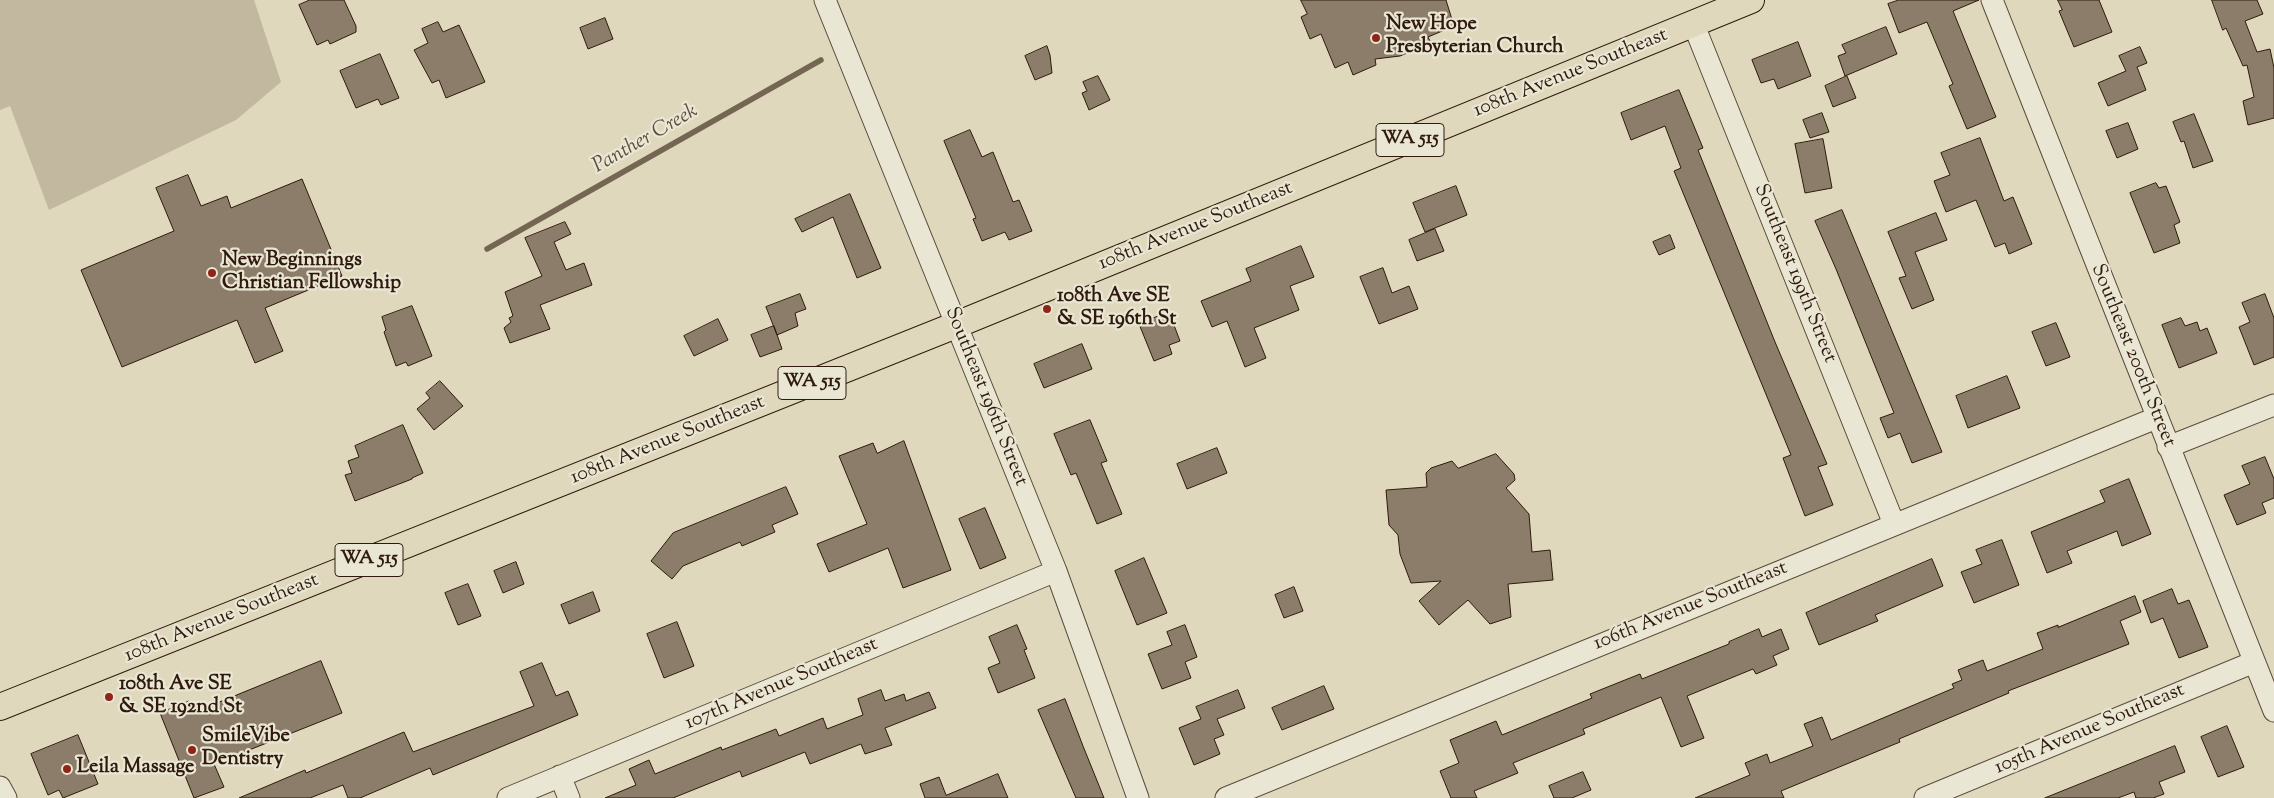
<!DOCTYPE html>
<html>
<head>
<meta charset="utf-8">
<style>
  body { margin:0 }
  canvas { display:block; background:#dfd8bd }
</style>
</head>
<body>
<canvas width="2274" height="798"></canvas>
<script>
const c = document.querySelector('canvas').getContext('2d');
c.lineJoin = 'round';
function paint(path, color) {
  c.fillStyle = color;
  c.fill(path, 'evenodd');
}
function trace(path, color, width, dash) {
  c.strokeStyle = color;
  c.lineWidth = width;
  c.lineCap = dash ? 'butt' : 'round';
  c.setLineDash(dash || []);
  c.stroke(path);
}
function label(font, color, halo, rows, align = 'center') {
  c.font = font + ' "Sorts Mill Goudy",serif';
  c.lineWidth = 4.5;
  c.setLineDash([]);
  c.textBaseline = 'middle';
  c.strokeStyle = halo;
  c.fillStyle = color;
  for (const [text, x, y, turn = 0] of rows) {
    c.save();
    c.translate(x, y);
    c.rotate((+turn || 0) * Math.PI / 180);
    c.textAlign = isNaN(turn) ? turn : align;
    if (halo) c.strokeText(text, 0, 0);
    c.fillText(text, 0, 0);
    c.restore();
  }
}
paint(new Path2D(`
  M0,0H254L281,82L236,120L49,210L10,106L0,110Z`), '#c1b89f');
trace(new Path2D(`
  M487,249L821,60`), '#756553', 5.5);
const building = new Path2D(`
  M310,0H344L356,26V32L330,44L328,40L317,45L299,5Z
  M1301,0H1446L1454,26L1428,37L1431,43L1400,56L1375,59L1376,65L1353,75L1348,62L1335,68L1321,34L1310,39L1301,17L1307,14Z
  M1899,0H1979L1953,11L1996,117L1967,129L1949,86L1953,84L1927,22L1899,33L1888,4Z
  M2058,0H2099L2112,32L2074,47L2059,11L2062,10Z
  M2212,0H2257L2263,14L2245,21L2257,52L2270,49L2274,68V118L2248,125L2243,101L2254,97L2247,65L2243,66L2226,28L2223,30Z
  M605,18L613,39L588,49L580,28Z
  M438,22L443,32L459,25L485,82L446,98L439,80L432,83L414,50L428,43L422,29Z
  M1886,27L1897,54L1845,76L1838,56L1846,53L1842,45Z
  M1798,42L1811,76L1778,89L1774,79L1761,83L1752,60Z
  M1047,46L1050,55L1052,73L1035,80L1025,56Z
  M2140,47L2147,63L2137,67L2146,90L2108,106L2098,83L2126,71L2119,56Z
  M380,54L399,98L381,105L378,99L356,108L340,71Z
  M1098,76L1110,100L1089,110L1082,93L1087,91L1083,82Z
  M1847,76L1856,98L1833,107L1825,86Z
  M1679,90L1703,148L1698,150L1775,342L1827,464L1818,467L1833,505L1805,516L1783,458L1791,455L1674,171L1681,168L1665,126L1631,140L1621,113Z
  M1822,113L1829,132L1810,138L1803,120Z
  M2194,114L2213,161L2193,168L2184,141L2181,142L2173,122Z
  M2128,123L2138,149L2117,158L2106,131Z
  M970,130L982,157L993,152L1013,202L1019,200L1032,231L1009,240L1005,232L982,241L973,219L976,218L944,141Z
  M1980,138L2004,201L2013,197L2032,244L2009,254L2005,243L1995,247L1976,200L1946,212L1934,181L1950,175L1941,153Z
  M1823,139L1832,188L1805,193L1795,144Z
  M188,175L201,206L227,196L231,208L302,179L342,276L265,308L283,351L255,363L237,320L122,367L81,270L174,231L156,188Z
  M2156,183L2159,188L2166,186L2180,222L2174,225L2180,243L2154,253L2130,193Z
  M1456,186L1467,215L1425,232L1413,203Z
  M850,194L881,268L857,278L833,217L802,232L795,219Z
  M1842,210L1942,452L1912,463L1900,433L1888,438L1880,418L1894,413L1836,269L1815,221Z
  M1936,213L1947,240L1915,252L1934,300L1912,309L1899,278L1906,276L1888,232Z
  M565,222L571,234L554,242L566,270L584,263L592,285L540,305L550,329L510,343L504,328L511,322L509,318L513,316L505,292L542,276L525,238Z
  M1435,229L1444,251L1417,261L1409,240Z
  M1670,235L1675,248L1659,255L1653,242Z
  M1301,246L1314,277L1290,286L1299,310L1254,328L1266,358L1245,367L1227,321L1212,327L1201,301L1251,281L1246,269Z
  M1383,268L1392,293L1409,286L1418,309L1379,324L1360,277Z
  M800,294L806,309L795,313L798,326L777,335L766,307Z
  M2265,294L2274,318V357L2254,365L2239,327L2250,322L2242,303Z
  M412,306L432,356L408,366L406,362L396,366L384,332L386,330L382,317Z
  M1169,312L1180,341L1169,345L1172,354L1154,361L1139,324Z
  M2181,318L2185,326L2197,322L2200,331L2207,328L2217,353L2179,368L2162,325Z
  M718,319L728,340L694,356L684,336Z
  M2056,323L2070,357L2046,366L2032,332Z
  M774,326L782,349L760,357L751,335Z
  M1082,344L1092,369L1044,388L1034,364Z
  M2007,376L2020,408L1968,428L1956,396Z
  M440,381L463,406L434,430L417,409L430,398L426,393Z
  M1090,420L1107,461L1101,463L1122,514L1097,524L1076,473L1071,475L1054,434Z
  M403,425L423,473L412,478V479L355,501L345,475L352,473L348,461L359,457L355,446Z
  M904,441L951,570L903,588L888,548L829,572L817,544L867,524L839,456L873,443L877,453Z
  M1217,448L1227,473L1187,489L1177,464Z
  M1496,454L1514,474L1515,480L1506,488L1529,514L1532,552L1550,550L1553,580L1508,584L1511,617L1490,624L1468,600L1439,625L1419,601L1441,581L1411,583L1400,554L1398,535L1389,525L1386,490L1427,487L1426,473L1431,468L1452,461L1458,468Z
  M2265,457L2274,479V498L2262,503L2266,513L2237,525L2224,495L2250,484L2242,466Z
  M2129,479L2151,534L2122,546L2117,531L2067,551L2072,563L2047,573L2031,532L2105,502L2100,491Z
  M786,487L798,514L772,525L775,532L742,546L740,542L683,566L672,579L651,561L673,533Z
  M985,508L1006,558L980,569L959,519Z
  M2002,540L2019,585L1974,603L1961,572L1982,564L1976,550Z
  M1144,558L1167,613L1137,625L1115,571Z
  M1932,559L1943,586L1875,615L1878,621L1819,645L1806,613Z
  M516,562L524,584L503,593L494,571Z
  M468,584L481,616L458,625L445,593Z
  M1294,587L1303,611L1284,618L1275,595Z
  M2172,589L2178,604L2189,600L2208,647L2179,658L2163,618L2151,623L2143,601Z
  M593,592L600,611L569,624L561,605Z
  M2135,596L2141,612L2120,621L2129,644L2008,691L2009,693L1899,739L1900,742L1781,791L1784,798H1695L1750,775L1745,763L1767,754L1770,763L1813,746L1804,724L1822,717L1831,740L1954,688L1952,684L1962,680L1958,670L1983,660L1987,671L2043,649L2037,633L2058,625V627Z
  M677,622L694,666L664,678L647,634Z
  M1017,625L1027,649L1024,650L1035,678L998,693L988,668L1000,663L989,637Z
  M1185,625L1197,657L1185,662L1191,678L1162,689L1148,654L1172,645L1167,632Z
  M1759,629L1762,637L1781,629L1789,649L1773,656L1777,665L1756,674L1753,669L1687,696L1704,738L1681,747L1661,697L1583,729L1585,734L1513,763L1518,773L1474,791L1477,798H1451L1440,771L1459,763L1450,740L1496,721L1502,735L1592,698L1590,694L1640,674L1642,679L1729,644V642Z
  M321,661L342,713L214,764L224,787L194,798L160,713L189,701L194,712Z
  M542,663L556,696L568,691L578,715L433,775L430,768L360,798H348L343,785L310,798H239L305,770L306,773L404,732L413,752L534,706L520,672Z
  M1324,686L1334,709L1282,730L1272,708Z
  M881,690L885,701L904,694L906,701L929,692L936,708L885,728L892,745L865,754L861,744L810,764L805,752L742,777L740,771L673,798H605L636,785L629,769L649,760L655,774L721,747L722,750L776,729L779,736L823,718L827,729L863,715L858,699Z
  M1238,690L1245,708L1217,719L1224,735L1214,739L1220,754L1194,765L1179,728L1201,719L1196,707Z
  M1065,699L1083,746L1104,798H1076L1038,710Z
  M2227,726L2244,767L2218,777L2201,737Z
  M78,735L98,784L63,798L59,790L48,795L31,754Z
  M2175,746L2185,772L2159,782L2164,794L2153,798H2136L2134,792L2118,798H2045Z
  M1583,772L1591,790L1572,798H1554L1549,786Z
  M998,774L1008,798H925L920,784L939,777L946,795Z`);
paint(building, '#8b7d69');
trace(building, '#2f1a0d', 1);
const minor = new Path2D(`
  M825,0L1056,571L1138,798
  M1992,0L2274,711
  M1693,23L1894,524
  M2168,447L2274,405
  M560,776L569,798
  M0,787L6,798
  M508,798L1056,571
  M1226,798L2156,418
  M1925,798L2254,662`);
const major = new Path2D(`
  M0,707L956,325L1751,0`);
trace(minor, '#5b4a39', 23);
trace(major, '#2f1a0d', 28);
trace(minor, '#eae6d4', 21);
trace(major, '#dfd8bd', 26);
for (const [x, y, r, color] of [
  [1376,38,5,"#8f2418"],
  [212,273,5,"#8f2418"],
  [1047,309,5,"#8f2418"],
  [109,697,5,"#8f2418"],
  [192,750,5,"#8f2418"],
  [67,769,5,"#8f2418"]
]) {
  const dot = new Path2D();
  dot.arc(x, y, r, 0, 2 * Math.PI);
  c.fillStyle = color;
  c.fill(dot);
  trace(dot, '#eae6d4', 2);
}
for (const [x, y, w] of [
  [1410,140,68],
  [812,383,68],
  [369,560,68]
]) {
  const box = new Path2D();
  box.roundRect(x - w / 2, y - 16.5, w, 33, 4);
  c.fillStyle = '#eae6d4';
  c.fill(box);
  trace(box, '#2f1a0d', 1);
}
label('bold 19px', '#2f1a0d', null, [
  ["WA 515",1410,140],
  ["WA 515",812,383],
  ["WA 515",369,560]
]);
label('bold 20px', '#2f1a0d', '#eae6d4', [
  ["New Hope",1386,26],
  ["Presbyterian Church",1386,49],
  ["New Beginnings",222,262],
  ["Christian Fellowship",222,285],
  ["108th Ave SE",1057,298],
  ["& SE 196th St",1057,321],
  ["108th Ave SE",119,686],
  ["& SE 192nd St",119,709],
  ["SmileVibe",202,738],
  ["Dentistry",202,761],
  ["Leila Massage",77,769]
], 'left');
label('20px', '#2f1a0d', '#eae6d4', [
  ["108th Avenue Southeast",1571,74,-22],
  ["108th Avenue Southeast",1196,227,-22],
  ["Southeast 199th Street",1794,274,68],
  ["Southeast 200th Street",2132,356,68],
  ["Southeast 196th Street",985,397,68],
  ["108th Avenue Southeast",668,441,-22],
  ["106th Avenue Southeast",1691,607,-22],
  ["108th Avenue Southeast",222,619,-22],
  ["107th Avenue Southeast",782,685,-23],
  ["105th Avenue Southeast",2090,730,-23]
]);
label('italic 21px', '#5d4c3b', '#eae6d4', [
  ["Panther Creek",646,140,-30]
]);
</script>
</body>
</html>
